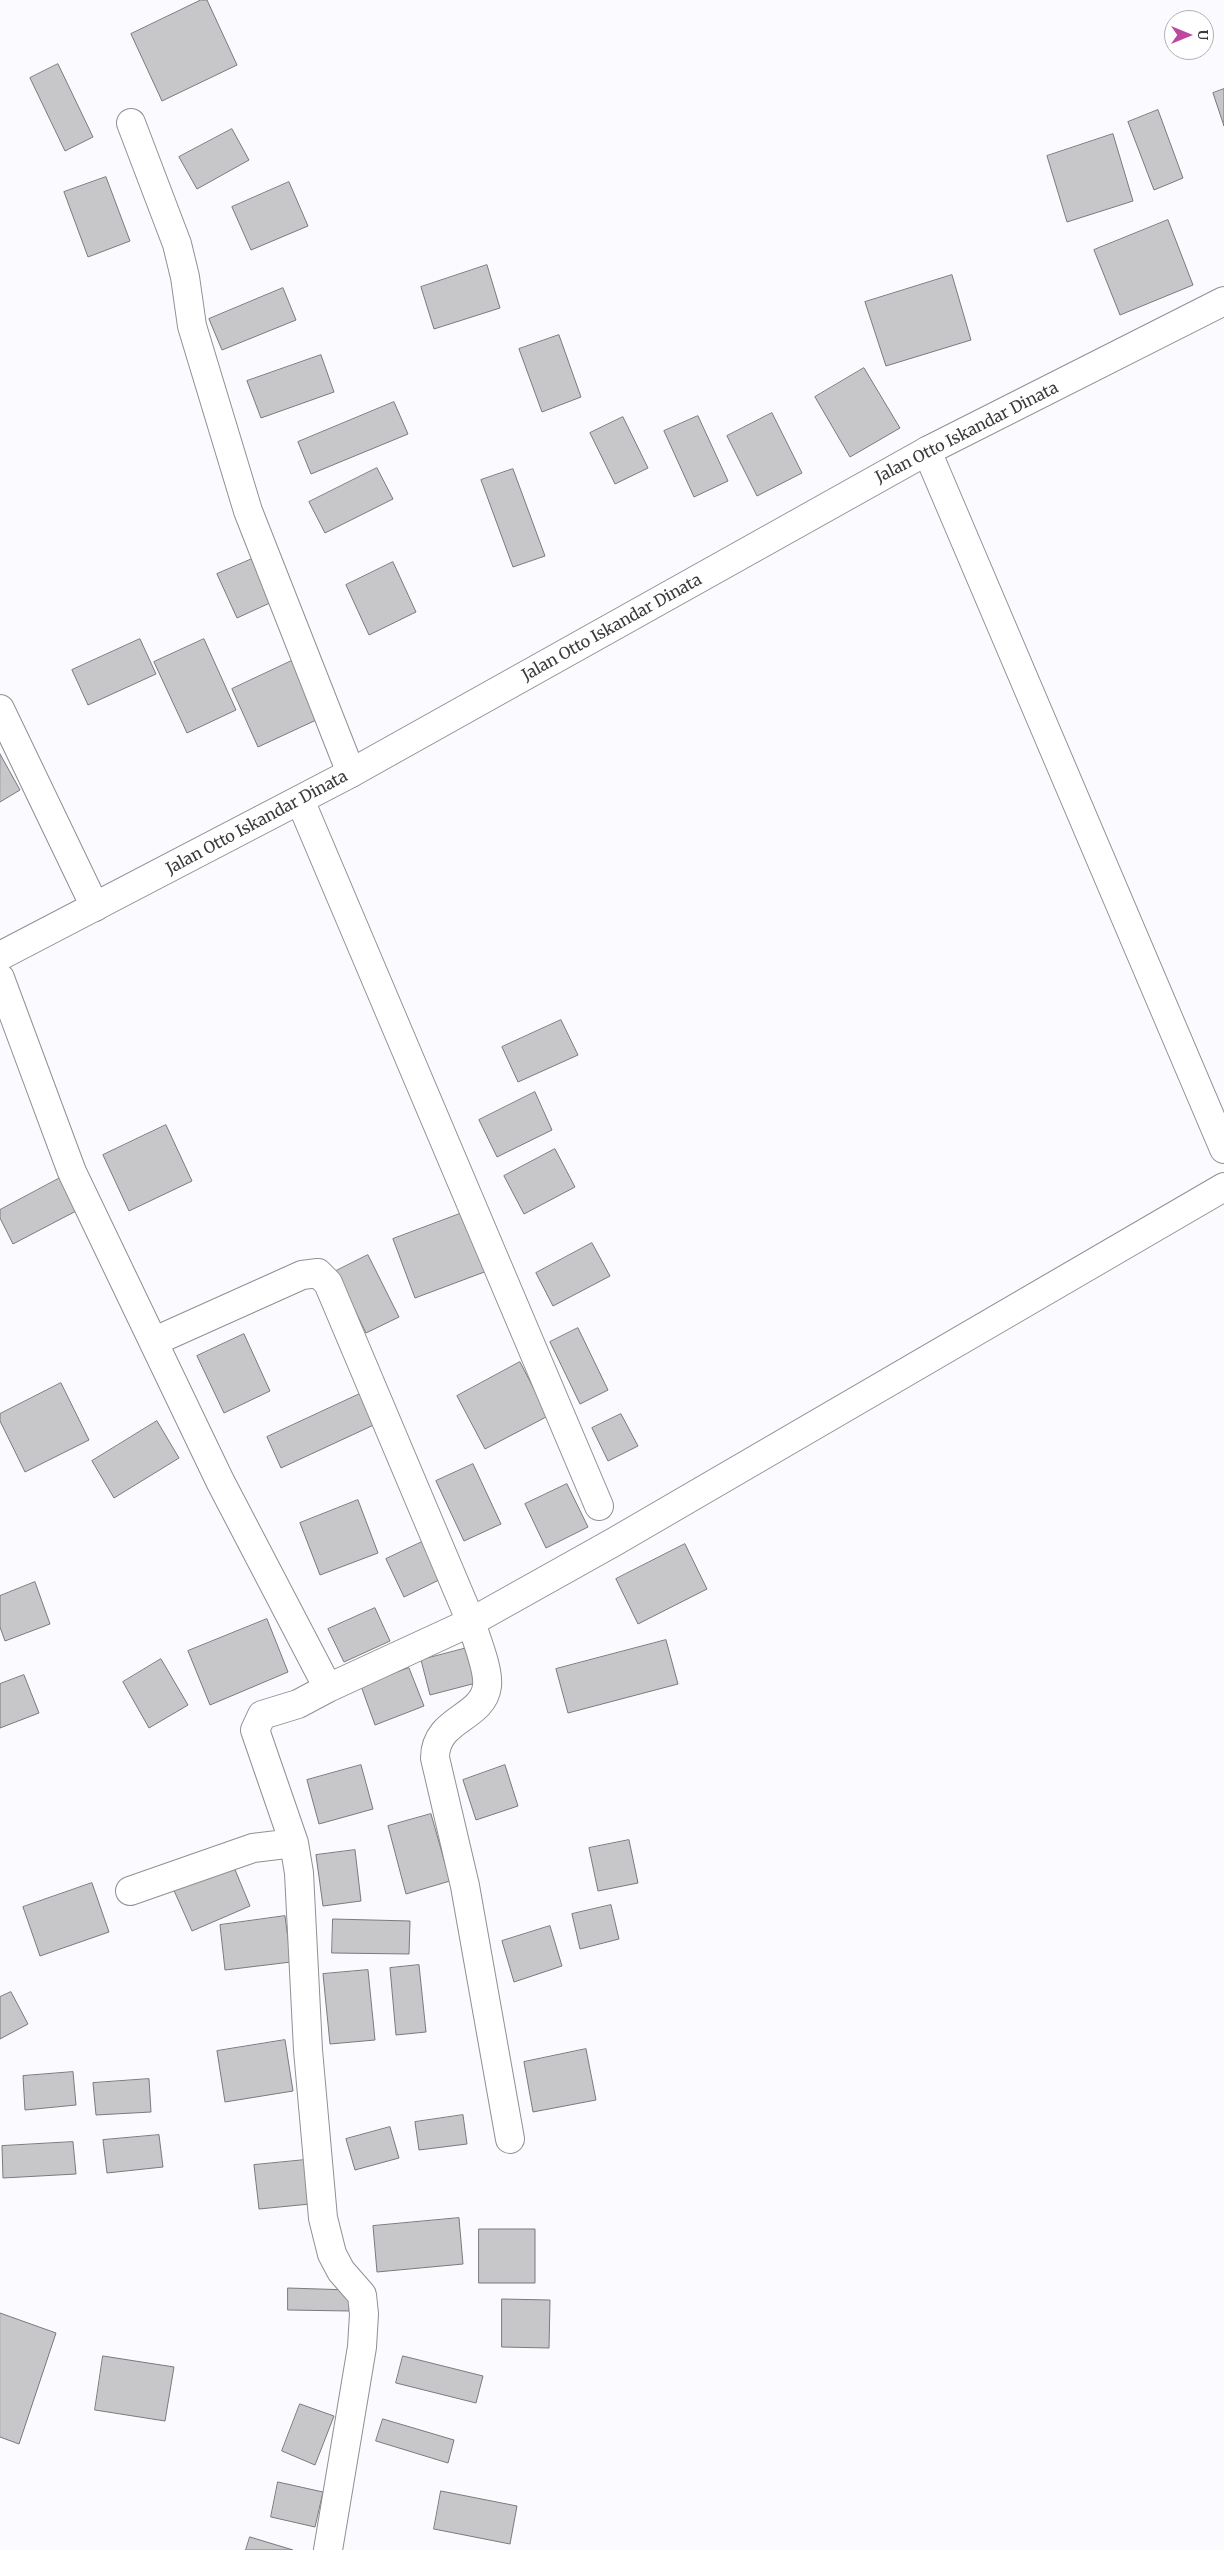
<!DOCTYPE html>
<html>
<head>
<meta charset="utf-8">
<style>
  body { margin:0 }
  #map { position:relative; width:1224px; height:2550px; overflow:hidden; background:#fbfbff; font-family:Merriweather,serif }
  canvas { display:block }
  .north { position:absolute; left:1164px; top:10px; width:50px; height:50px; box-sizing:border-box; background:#fff; border:1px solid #b1b1b1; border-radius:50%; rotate:90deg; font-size:14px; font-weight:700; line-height:20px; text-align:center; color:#3b3b3d }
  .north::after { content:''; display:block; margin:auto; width:18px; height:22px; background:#be48a0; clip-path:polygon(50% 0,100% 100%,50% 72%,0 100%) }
</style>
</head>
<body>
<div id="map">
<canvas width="1224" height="2550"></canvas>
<div class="north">U</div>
</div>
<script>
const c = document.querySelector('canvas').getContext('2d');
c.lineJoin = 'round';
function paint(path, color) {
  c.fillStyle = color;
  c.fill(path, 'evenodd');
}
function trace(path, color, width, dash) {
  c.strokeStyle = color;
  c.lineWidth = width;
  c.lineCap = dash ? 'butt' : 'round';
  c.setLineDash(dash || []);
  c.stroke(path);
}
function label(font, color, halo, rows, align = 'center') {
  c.font = font + ' Merriweather,serif';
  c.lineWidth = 4;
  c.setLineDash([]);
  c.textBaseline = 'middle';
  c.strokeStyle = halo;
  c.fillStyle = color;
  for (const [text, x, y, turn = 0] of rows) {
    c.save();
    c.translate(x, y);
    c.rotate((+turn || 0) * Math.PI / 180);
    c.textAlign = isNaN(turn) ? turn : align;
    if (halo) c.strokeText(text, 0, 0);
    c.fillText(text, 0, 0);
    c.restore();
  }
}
const building = new Path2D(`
  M201,0H207L237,65L162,101L131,34Z
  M58,64L93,137L65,151L30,78Z
  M1224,89V126L1213,93Z
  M1158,110L1183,178L1154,190L1128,122Z
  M232,129L249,160L197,189L179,157Z
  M1113,134L1133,201L1067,222L1047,156Z
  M106,177L130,241L88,257L64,192Z
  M289,182L308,226L251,250L232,207Z
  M1168,220L1193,285L1120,315L1094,250Z
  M487,265L500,308L434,329L421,287Z
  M952,275L971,340L886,366L865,302Z
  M283,288L296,320L222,350L209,319Z
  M559,335L581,397L542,412L519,349Z
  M321,355L334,392L261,418L247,381Z
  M864,368L900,428L850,457L815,397Z
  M394,402L408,434L311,474L298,442Z
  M772,413L802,473L757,496L727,436Z
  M698,416L728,481L694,497L664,431Z
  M623,417L648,468L615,484L590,433Z
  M377,468L393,499L325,533L309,502Z
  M513,469L545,556L513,567L481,480Z
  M252,559L272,602L237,618L217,574Z
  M393,562L416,612L369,635L346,585Z
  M140,639L156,674L88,705L72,670Z
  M204,639L236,710L187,733L154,662Z
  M300,657L327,715L258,747L232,689Z
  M0,754L20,790L0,802Z
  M561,1020L578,1055L518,1082L502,1047Z
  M535,1092L552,1130L497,1157L479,1120Z
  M166,1125L192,1181L129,1211L103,1155Z
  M555,1149L575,1187L524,1214L504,1176Z
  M60,1178L78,1210L13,1244L0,1218V1210Z
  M465,1212L487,1271L415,1298L393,1239Z
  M592,1243L610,1276L553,1306L536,1273Z
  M368,1255L399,1317L366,1333L336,1271Z
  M578,1328L608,1390L580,1404L550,1342Z
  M244,1334L270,1391L224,1413L197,1356Z
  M520,1362L548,1416L485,1449L457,1396Z
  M61,1383L89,1440L25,1472L0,1421V1414Z
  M364,1392L378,1423L281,1468L267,1437Z
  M621,1414L638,1446L608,1461L592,1428Z
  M157,1421L179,1458L114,1498L92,1461Z
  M473,1464L501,1524L464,1541L436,1481Z
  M567,1484L588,1527L546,1548L525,1504Z
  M358,1500L378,1553L320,1575L300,1523Z
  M422,1542L439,1580L404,1597L386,1559Z
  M685,1544L707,1589L638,1624L616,1579Z
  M35,1582L50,1624L5,1641L0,1627V1596Z
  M375,1608L390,1641L344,1662L328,1629Z
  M267,1619L288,1672L210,1705L188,1651Z
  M666,1640L678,1684L568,1713L556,1669Z
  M467,1648L476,1683L430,1695L421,1660Z
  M161,1659L188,1705L149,1728L123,1682Z
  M409,1668L424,1706L375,1725L361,1686Z
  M24,1675L39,1713L0,1728V1684Z
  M361,1765L373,1809L319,1824L307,1780Z
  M505,1765L518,1806L476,1820L463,1780Z
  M431,1814L450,1881L406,1894L388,1826Z
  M629,1840L638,1883L598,1891L589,1848Z
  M355,1850L361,1901L323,1906L316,1855Z
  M231,1860L250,1906L192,1931L172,1886Z
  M92,1883L109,1932L40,1956L23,1907Z
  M611,1905L619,1939L580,1949L572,1914Z
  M285,1916L291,1962L225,1970L220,1925Z
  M333,1919L410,1921L409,1954L332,1953Z
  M550,1926L562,1966L514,1982L502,1941Z
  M419,1965L426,2032L396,2035L390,1968Z
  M368,1970L375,2040L330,2044L323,1974Z
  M11,1992L28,2024L0,2039V1997Z
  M285,2040L293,2091L225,2102L217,2051Z
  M586,2049L596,2100L533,2112L524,2062Z
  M73,2072L76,2105L25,2110L23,2076Z
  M149,2079L151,2112L96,2115L93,2083Z
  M463,2115L467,2144L419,2150L415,2122Z
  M390,2127L399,2158L355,2170L346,2139Z
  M159,2135L163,2167L107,2173L103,2140Z
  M73,2142L76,2174L3,2178L2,2146Z
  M305,2160L310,2204L259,2209L254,2165Z
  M459,2218L463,2264L377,2272L373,2226Z
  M479,2229H535V2283H479Z
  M288,2288L350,2290L349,2311L288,2310Z
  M502,2299L550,2300L549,2348L502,2347Z
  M0,2313L56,2333L19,2444L0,2437Z
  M103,2356L174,2367L165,2421L95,2410Z
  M403,2356L483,2376L476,2403L396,2383Z
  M300,2404L334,2416L315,2465L282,2451Z
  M383,2419L454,2440L448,2463L376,2441Z
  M278,2482L323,2492L315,2527L271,2517Z
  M441,2491L517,2506L510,2544L434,2529Z
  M250,2537L293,2550H246Z`);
paint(building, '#c7c6c9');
trace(building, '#7a797c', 1);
const street = new Path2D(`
  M131,123L177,244L185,277L192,326L248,511L351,773
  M927,451L1224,1149
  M0,709L95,907
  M300,800L599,1506
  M0,978L72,1172L220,1481L328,1688L298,1704L262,1715L255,1730L294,1843L299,1873L308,2050L323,2218L332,2254L341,2271L362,2295L364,2314L362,2347L328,2550
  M155,1341L302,1275L318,1273L328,1283L471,1622C476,1639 489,1669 487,1686C483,1719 435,1718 435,1758L465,1886L510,2139
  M328,1688L471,1622L614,1542L1224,1187
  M130,1891L253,1848L294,1843`);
const primary = new Path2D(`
  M0,956L351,773L927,451L1224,301`);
trace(street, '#909093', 30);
trace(primary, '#909093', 30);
trace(street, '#fff', 28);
trace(primary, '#fff', 28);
label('16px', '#3b3b3d', '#fff', [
  ["Jalan Otto Iskandar Dinata",967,433,-27],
  ["Jalan Otto Iskandar Dinata",612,628,-29],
  ["Jalan Otto Iskandar Dinata",257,823,-28]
]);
</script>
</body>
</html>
